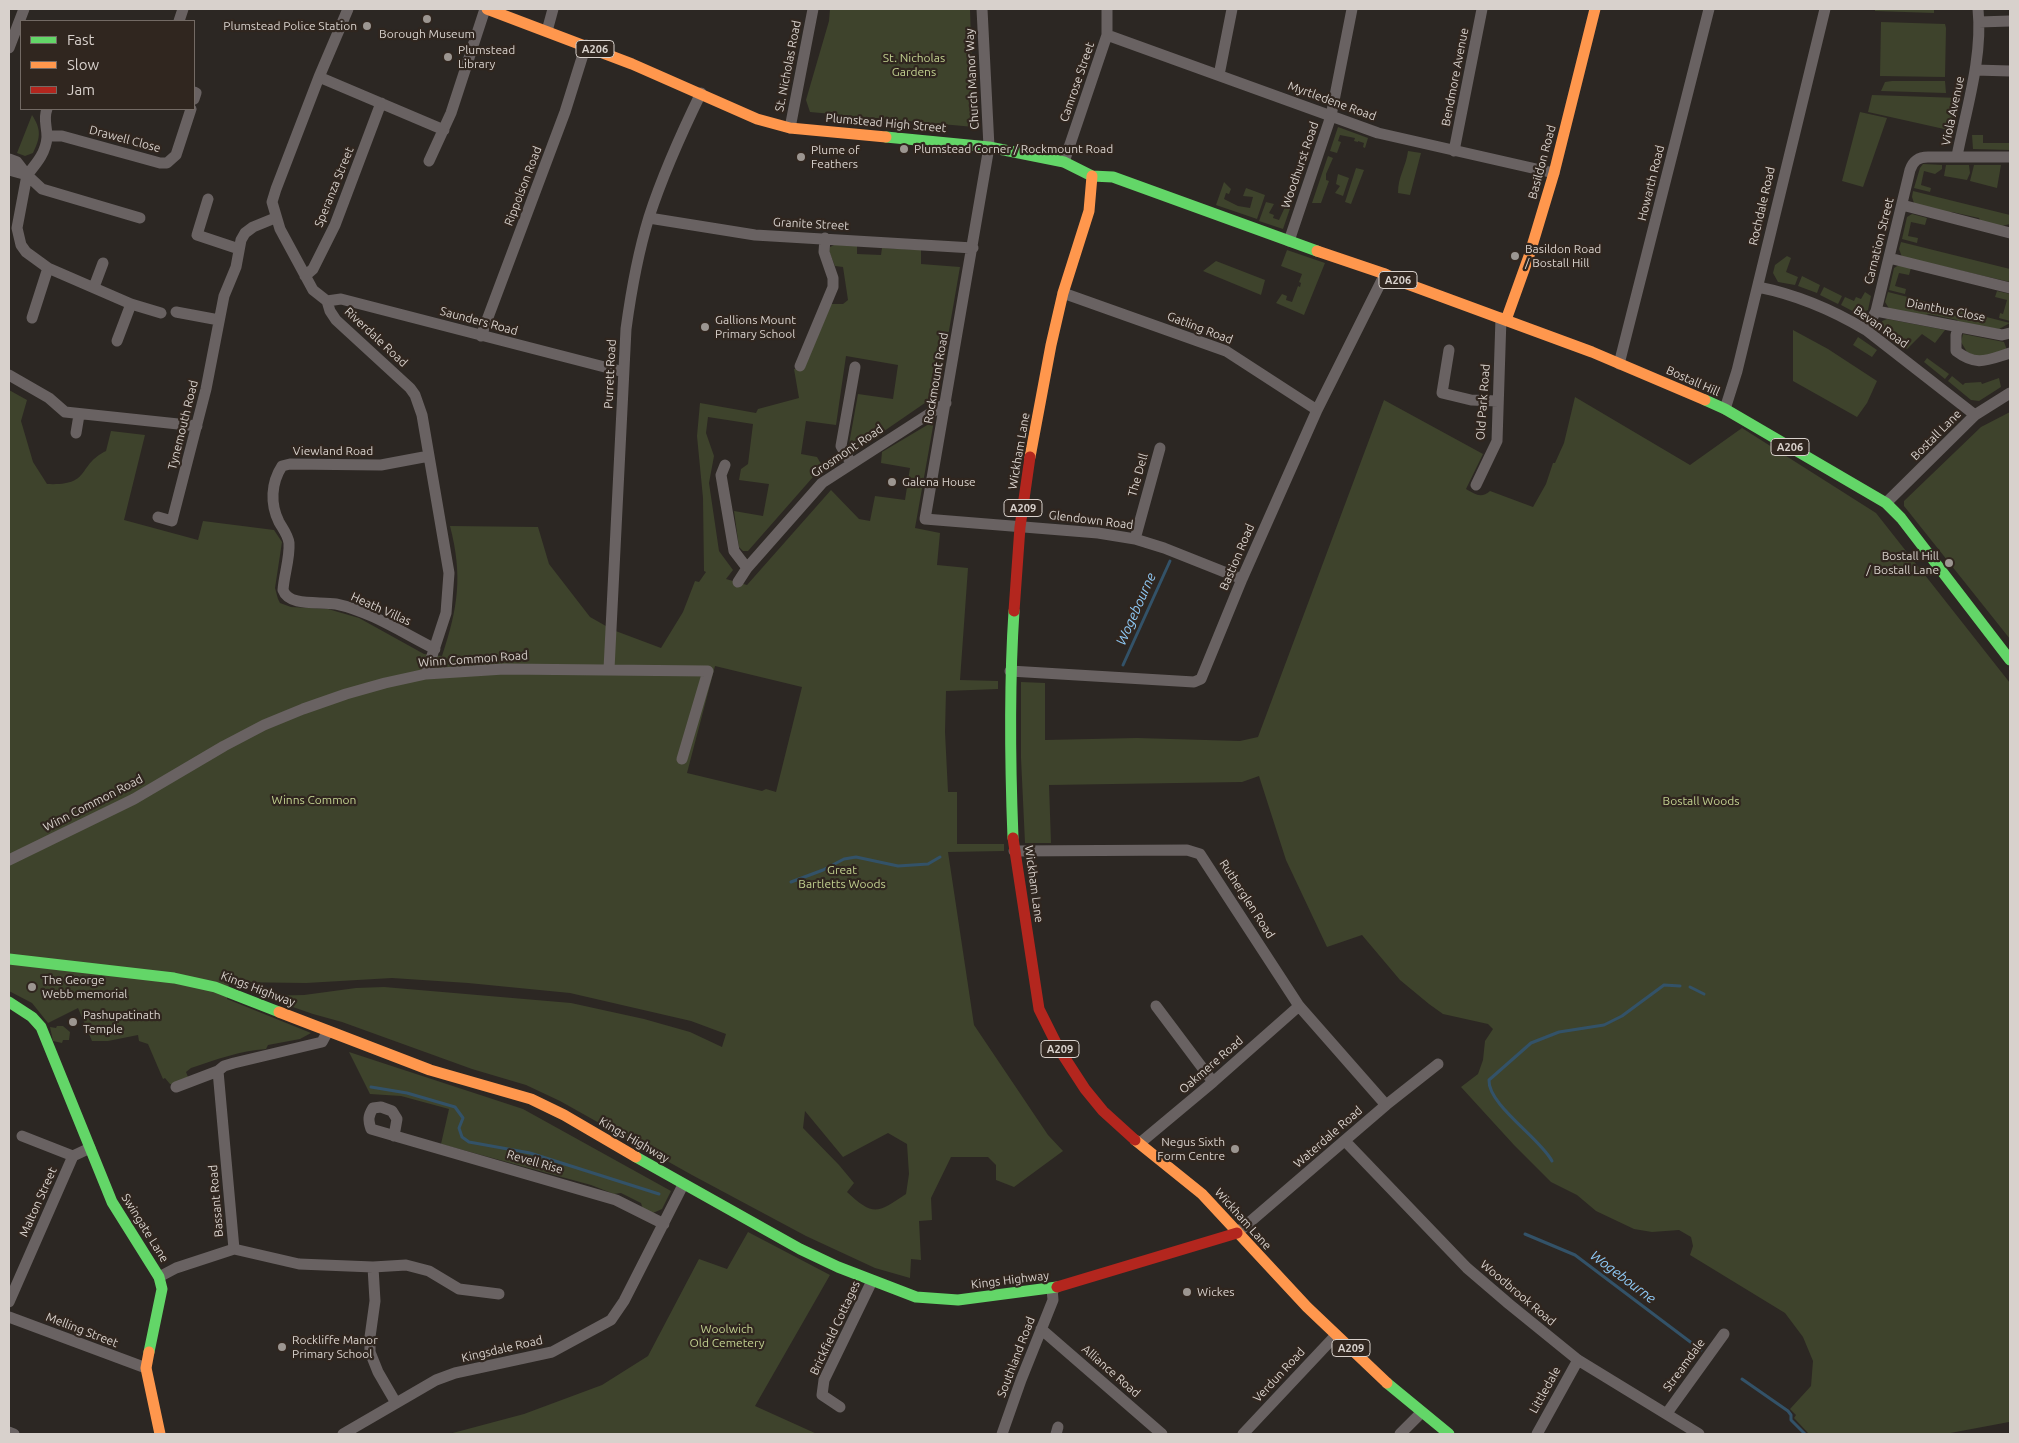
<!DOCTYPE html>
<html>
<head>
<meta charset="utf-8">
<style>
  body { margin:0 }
  #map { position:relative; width:2019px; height:1443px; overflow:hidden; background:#2c2723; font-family:Ubuntu,sans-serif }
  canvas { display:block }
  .frame { position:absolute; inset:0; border:10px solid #d8d1cc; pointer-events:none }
  .legend { position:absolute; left:20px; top:20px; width:175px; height:90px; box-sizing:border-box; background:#30261f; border:1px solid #736a64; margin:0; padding:6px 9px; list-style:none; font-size:15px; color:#d8d1cc }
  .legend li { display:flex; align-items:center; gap:10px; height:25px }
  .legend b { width:25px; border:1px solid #736a64 }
</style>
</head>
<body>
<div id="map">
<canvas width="2019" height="1443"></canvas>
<div class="frame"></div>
<ul class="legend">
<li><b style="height:6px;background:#63d668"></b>Fast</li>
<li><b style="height:6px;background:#ff974d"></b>Slow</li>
<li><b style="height:6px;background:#b3261e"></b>Jam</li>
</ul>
</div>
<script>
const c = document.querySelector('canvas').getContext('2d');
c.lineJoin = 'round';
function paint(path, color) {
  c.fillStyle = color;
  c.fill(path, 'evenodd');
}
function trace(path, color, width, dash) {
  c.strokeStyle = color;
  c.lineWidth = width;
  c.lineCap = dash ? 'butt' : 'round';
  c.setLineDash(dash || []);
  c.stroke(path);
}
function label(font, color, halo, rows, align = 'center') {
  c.font = font + ' Ubuntu,sans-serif';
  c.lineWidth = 4.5;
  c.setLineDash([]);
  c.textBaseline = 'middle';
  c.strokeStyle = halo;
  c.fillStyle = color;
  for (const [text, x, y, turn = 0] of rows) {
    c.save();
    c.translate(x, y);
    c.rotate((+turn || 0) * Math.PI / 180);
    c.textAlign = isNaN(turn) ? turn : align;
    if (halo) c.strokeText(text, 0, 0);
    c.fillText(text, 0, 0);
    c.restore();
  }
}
paint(new Path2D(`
  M830,9H970L974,127L810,112L806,100L829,21Z
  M1875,9H1934V13L1875,11Z
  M1881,22L1945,24L1946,28L1945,77L1880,76Z
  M1892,81H1945L1946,93L1881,91L1885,82Z
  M1872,95L1960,98L1953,131L1868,112Z
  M1860,112L1887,118L1863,187L1842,181Z
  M32,115C41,129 41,137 33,153L25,156L17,153Z
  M1338,127L1368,138L1365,148L1363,147L1364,143L1358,141V142L1354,141L1355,138L1340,135L1338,141L1341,142L1337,153L1330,151Z
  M1972,135H1983V143H2010V150L1973,149Z
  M1408,151L1421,153L1410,195L1398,193C1398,176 1406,167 1408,151Z
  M1328,156L1333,158L1326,174V180L1329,181L1321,203H1312Z
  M1923,164L1942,165V169L1935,174L1924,171L1921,185L1931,188L1930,192L1914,188L1920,168Z
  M1946,165H1969L1970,173L1967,180L1944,176Z
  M1974,165H2001L1997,188L1970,181Z
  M1356,168L1364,170L1351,204L1345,202Z
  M1338,174L1349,178L1343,196L1335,193L1340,186L1336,184Z
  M1224,182L1231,189L1229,194L1226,193L1224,199L1238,206L1250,208L1253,197L1243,196L1246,188L1265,195L1257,219L1216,205Z
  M1913,191L2010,215V224L1998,227L1981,222L1979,218L1952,212L1947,214L1915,206L1912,197Z
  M1288,195L1294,197L1283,229L1259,221L1266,202L1274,204L1269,213L1274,215L1273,218L1279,220L1285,207L1284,206Z
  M1912,214L1927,218L1925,225L1911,222L1908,236L1918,238L1917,243L1902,239L1907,217Z
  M1901,242L2010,269V282L1902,257L1899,249Z
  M834,245H857V254L881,255L882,248L921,250V264L960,267L938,394L858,449L850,448L849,444L858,394L893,399L898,365L846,356L836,425L806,421L801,454L817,457L824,469L813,477L748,551H743L739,547L734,511L763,516L769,484L739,480L741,469L748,464L753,424L708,417L706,433L714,456L709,483L719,551L733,570L726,579L747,585L831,490L859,519L870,521L875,496L905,500L910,468L881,463L882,452L934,421L915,528L940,533L937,565L968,568L960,680L998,681V689L946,691L945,732L948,792H957V844H1004V851L948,852L974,1025L1048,1135L1063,1151L1014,1187L996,1180V1165L988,1157H951L931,1198L932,1220L919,1221L921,1260L911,1259L910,1278L875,1268L806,1236L692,1175L560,1101L526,1085L472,1069L342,1022L313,1014L261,996L304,995L356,988L384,987L571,1003L644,1019L690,1032L722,1047L726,1034L691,1021L570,993L468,983L392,978L306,983L229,982L227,999L311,1033L300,1039L268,1045L266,1049C239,1051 218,1059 191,1068L186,1072L188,1077L177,1085L170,1084L165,1078L163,1079L148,1044L139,1041L138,1035L108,1041H92L78,1008L48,1023L32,1003L9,991V390L27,400L21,421L33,462L47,484C92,486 76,466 106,451L111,431L145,435L124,520L198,540L203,521L274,530L282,542L275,588L278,599L280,603L291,607L328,609L359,618L424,654L442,656C458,608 463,576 450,526L538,527L549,564L590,617L613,630L661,648L683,612L695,581L699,582L706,572L704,571L703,498L697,436L700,403L756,413L758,409L799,398L794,369H804L831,304H843L848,300L843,267L835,266L829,251L830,247ZM715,666L802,687L776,792L766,789L762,791L687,773ZM805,1111L843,1157L888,1133L907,1144L909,1174L906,1194C877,1213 874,1217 847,1192L854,1183L839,1165L803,1128Z
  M1287,250L1325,263L1304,315L1276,303L1282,294L1287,296L1286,300L1292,302L1298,286L1300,287L1301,283L1299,282L1302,274L1281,266Z
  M1787,256L1791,258L1786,272L1798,277L1795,285L1778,282L1773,273L1775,265Z
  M1216,261L1265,280L1261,295L1203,271Z
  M1899,265L1911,268L1909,275L1899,273L1895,286L1906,289L1905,294L1889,290L1894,268Z
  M1802,276L1820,285L1817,293L1798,286Z
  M1824,287L1842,296L1838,304L1820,295Z
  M1997,291L2010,294V321L1999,318L2000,313L2003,314L2007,300L1995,297Z
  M1865,292L1871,296L1868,310L1858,314L1841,305L1845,297L1854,301L1856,297L1861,299Z
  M1888,292L2010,323L1999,329L1959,323L1957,320L1929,314L1923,316L1890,310L1885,302Z
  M1887,319L1945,330L1935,343L1922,334L1907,349L1883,331L1882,321Z
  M1793,330L1828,349L1877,381L1867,403L1857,417L1793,381Z
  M1963,334L2004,342L2007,350L1981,359L1967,352L1961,342Z
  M1858,337L1877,350L1872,357L1853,345Z
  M1927,358L1949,374L1945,379L1924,362Z
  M1952,376L1963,385L1965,383L1981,382L1982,384L1999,378L2001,387L1979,401L1971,400L1948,381Z
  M1575,397L1690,465L1742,428L1876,513L2010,683V1423L2009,1422L1945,1434H1809L1794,1418L1796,1415L1790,1409L1811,1386L1813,1361L1803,1337L1785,1313L1690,1255L1693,1246L1691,1237L1679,1230L1652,1232L1634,1229L1596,1211L1577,1195L1551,1182L1514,1145L1461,1087L1478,1074L1483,1060L1485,1041L1493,1029L1488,1024L1443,1014L1429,1004L1400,980L1362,935L1327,947L1286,860L1259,776L1242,782L1049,785L1051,843H1025L1021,758V682L1045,683V740L1137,738L1240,741L1258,737L1384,400L1483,454L1466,489C1475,494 1481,499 1490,491L1533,507L1546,484L1553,463H1555L1564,443Z
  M2010,412V639L1904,506V501L1981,427Z
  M57,1026H63L70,1032L69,1040H63L62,1043L53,1041L50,1027L56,1028Z
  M349,1052L523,1109L671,1191L662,1209L653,1213L643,1209L641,1203L621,1193L614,1194L591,1185L441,1144L449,1109L401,1096L370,1094Z
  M748,1232L830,1275L755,1406L817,1434H449L524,1414L602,1385L648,1356L699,1259L727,1269Z`), '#3e432c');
trace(new Path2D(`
  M1123,665L1170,561
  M791,882L823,870L844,859L856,857L898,866L928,864L940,857
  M1690,987L1704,994
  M371,1087L407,1093L455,1107L463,1118L459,1128L462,1137L469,1142L530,1153L659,1194
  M1552,1161C1540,1138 1488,1105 1489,1080L1531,1043L1559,1032L1604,1025L1622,1016L1664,985L1680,986
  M1525,1234L1575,1255L1701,1350
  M1742,1379L1788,1411L1791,1415V1420L1805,1434`), '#335268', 3);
trace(new Path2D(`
  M348,9L319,77L276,189L272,202L280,229L313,290L327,301L330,311L336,320L410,388L415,395L422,415L449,573L446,613L426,674
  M982,9L989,147L925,519L1098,533L1135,539L1164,548L1242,579
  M179,21L183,9
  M1979,22L2010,21
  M547,31L553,9
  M1107,35L1378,133L1554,173
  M9,48L24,9
  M1975,70L2010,71
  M1219,75L1232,9
  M319,77L444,130
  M194,92L196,93L194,99
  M790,128L813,9
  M47,136H62L160,163H167L176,155L191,109
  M1454,151L1482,9
  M1957,156C1966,110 1983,57 1978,9
  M9,159L17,162L27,175L42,189L140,218
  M429,161L451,113L485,9
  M1064,162L1107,35V9
  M9,170L27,175
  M27,175L17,228L21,245L26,252L48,268L131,304L161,313
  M27,175C36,164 46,153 47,137C47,126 43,119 47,109
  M208,199L197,235L239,249
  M1902,205L2010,233
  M649,218L755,235L973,248
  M1289,241L1331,116L1352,9
  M1889,258L2010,288
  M305,276L313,269L335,225L381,103
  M94,287L103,263
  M1758,287C1798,295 1831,309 1866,330L1975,415
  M1063,293L1226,351L1317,410
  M327,301L341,299L624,372
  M1876,311L2002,335L2010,333
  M176,312L219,320
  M32,318L48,268
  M1958,327L1956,335V351C1977,367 1987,360 2010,353
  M1866,330L1876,311L1910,170C1913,161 1918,157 1928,157H2010
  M481,336L565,112L586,45
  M117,341L131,304
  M1449,350L1442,393L1471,400L1498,401
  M1619,364L1709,9
  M800,366L833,287V278L824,252L825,238
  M9,375L49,398L65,412L197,426
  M1725,409L1737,371L1825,9
  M76,433L79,415
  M429,456L381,465L290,464L282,466C271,483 270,504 279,522C283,529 288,535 289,543C290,558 284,575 283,590C289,607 320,601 336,604C370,611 403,633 435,649
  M851,463L841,446L855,367
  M725,465L721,475L734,551L747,568
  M1476,485L1497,441L1501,318
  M1886,503L1975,415L2010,393
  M158,517L172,521L206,389L224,296L236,267L241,240L245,233L253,227L275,218
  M1135,539L1160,448
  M738,582L747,568L822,483L946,403
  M609,669L626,329C631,292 638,253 649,217C663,174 681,134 701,93
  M1010,671L1194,682L1201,679L1242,579L1317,410L1385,274
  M1014,851L1187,850L1200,854L1299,1006L1386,1105
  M9,860L134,799L224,746L264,725L303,709L346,694L385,683L426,674L504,669L708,671L682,759
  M1156,1006L1213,1082
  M176,1087L218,1071L224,1066L234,1063L322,1042L328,1031
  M22,1136L73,1156
  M394,1136L397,1119L392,1111L381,1107L373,1108C368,1116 368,1120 371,1129L616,1200L664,1224
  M1345,1141L1467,1268L1509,1304L1578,1360L1699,1434
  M1140,1143L1213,1082L1299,1006
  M1237,1233L1386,1105L1438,1064
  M234,1249L299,1264L373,1267L406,1265L429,1271L459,1289L499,1294
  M373,1267L375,1301L370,1337V1352L378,1372L396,1403
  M159,1277L176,1268L234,1249L218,1071
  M9,1302L73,1156L90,1148
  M9,1317L146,1368
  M1041,1329L1162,1434
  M840,1407L822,1395L824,1380L872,1281
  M1667,1413L1724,1334
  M9,1432L14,1434
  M343,1434L436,1380L455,1373L552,1352L611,1320L624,1301L683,1185
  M1002,1434L1021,1380L1053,1300L1052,1288
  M1056,1434L1058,1427
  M1243,1434L1336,1335
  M1400,1434L1421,1413
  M1537,1434L1578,1360`), '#696262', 11);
trace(new Path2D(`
  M886,137L989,147L1064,162L1092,176L1113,177L1317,251
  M1705,400L1725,409L1886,503L1901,518L2010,660
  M1013,838C1010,762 1009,687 1014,611
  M9,959L174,978L215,987L279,1012
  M9,1002L32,1017L41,1027L112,1202L159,1277L162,1289L149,1352
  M636,1157L800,1249L838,1267L916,1297L958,1300L1057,1287
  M1387,1383L1449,1434`), '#63d668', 11);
trace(new Path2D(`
  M487,9L632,64L757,119L790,128L886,137
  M1317,251L1385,274L1402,282L1592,352L1705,400
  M1506,320L1529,256L1554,173L1595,9
  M1030,457L1051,345L1063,293L1089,211L1092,176
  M279,1012L430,1070L531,1099L564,1115L636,1157
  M1135,1140L1202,1194L1307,1307L1387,1383
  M149,1352L146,1368L160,1434`), '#ff974d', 11);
trace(new Path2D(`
  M1014,611L1020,527L1030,457
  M1013,838L1039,1009L1059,1049L1085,1089L1103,1111L1135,1140
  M1057,1287L1237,1233`), '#b3261e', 11);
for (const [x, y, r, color] of [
  [427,19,5,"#9c9691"],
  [367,26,5,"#9c9691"],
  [448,57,5,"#9c9691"],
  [904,149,5,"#9c9691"],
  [801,157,5,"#9c9691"],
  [1515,256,5,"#9c9691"],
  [705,327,5,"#9c9691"],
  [892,482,5,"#9c9691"],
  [1949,563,5,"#9c9691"],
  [32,987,5,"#9c9691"],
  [73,1022,5,"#9c9691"],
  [1235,1149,5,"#9c9691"],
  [1187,1292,5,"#9c9691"],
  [282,1347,5,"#9c9691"]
]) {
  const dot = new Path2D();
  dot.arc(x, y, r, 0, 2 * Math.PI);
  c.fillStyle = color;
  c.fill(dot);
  trace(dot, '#30261f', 2);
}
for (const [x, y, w] of [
  [595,49,38],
  [1398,280,38],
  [1790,447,38],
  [1023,508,38],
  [1060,1049,38],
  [1351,1348,38]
]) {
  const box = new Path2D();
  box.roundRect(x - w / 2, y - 8.5, w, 17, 4);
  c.fillStyle = '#30261f';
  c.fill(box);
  trace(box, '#d8d1cc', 1);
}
label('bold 11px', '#d8d1cc', null, [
  ["A206",595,49],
  ["A206",1398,280],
  ["A206",1790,447],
  ["A209",1023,508],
  ["A209",1060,1049],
  ["A209",1351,1348]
]);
label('12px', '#d8d1cc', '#30261f', [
  ["Plumstead Police Station",357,26,"right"],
  ["Borough Museum",427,34,"center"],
  ["Plumstead",458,50],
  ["Library",458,64],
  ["Plumstead Corner / Rockmount Road",914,149],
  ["Plume of",811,150],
  ["Feathers",811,164],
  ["Basildon Road",1525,249],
  ["/ Bostall Hill",1525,263],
  ["Gallions Mount",715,320],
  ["Primary School",715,334],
  ["Galena House",902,482],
  ["Bostall Hill",1939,556,"right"],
  ["/ Bostall Lane",1939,570,"right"],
  ["The George",42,980],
  ["Webb memorial",42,994],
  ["Pashupatinath",83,1015],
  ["Temple",83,1029],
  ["Negus Sixth",1225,1142,"right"],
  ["Form Centre",1225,1156,"right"],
  ["Wickes",1197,1292],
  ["Rockliffe Manor",292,1340],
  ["Primary School",292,1354]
], 'left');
label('12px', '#c2d190', '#30261f', [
  ["St. Nicholas",914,58],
  ["Gardens",914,72],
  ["Winns Common",314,800],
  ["Bostall Woods",1701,801],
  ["Great",842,870],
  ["Bartletts Woods",842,884],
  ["Woolwich",727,1329],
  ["Old Cemetery",727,1343]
]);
label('12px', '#d8d1cc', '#30261f', [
  ["St. Nicholas Road",788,66,-79],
  ["Bendmore Avenue",1455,77,-79],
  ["Church Manor Way",972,79,-93],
  ["Camrose Street",1077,82,-71],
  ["Myrtledene Road",1332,101,20],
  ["Viola Avenue",1953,111,-78],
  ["Plumstead High Street",886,123,5],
  ["Drawell Close",125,139,15],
  ["Basildon Road",1542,162,-75],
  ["Woodhurst Road",1300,165,-71],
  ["Howarth Road",1651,183,-76],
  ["Rippolson Road",523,186,-69],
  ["Speranza Street",334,187,-68],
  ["Rochdale Road",1762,206,-77],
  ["Granite Street",811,224,3],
  ["Carnation Street",1879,241,-76],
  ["Dianthus Close",1946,310,11],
  ["Saunders Road",479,321,15],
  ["Bevan Road",1881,327,35],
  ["Gatling Road",1200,328,21],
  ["Riverdale Road",376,337,43],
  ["Purrett Road",610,374,-87],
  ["Rockmount Road",936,378,-80],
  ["Bostall Hill",1693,381,24],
  ["Old Park Road",1483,402,-86],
  ["Tynemouth Road",183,425,-76],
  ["Bostall Lane",1936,435,-45],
  ["Viewland Road",333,451],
  ["Grosmont Road",847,451,-34],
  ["Wickham Lane",1019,451,-80],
  ["The Dell",1138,475,-74],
  ["Glendown Road",1091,520,7],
  ["Bastion Road",1237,557,-67],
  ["Heath Villas",381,609,24],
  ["Winn Common Road",473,659,-4],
  ["Winn Common Road",93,803,-27],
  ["Wickham Lane",1034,884,82],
  ["Rutherglen Road",1247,899,57],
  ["Kings Highway",258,989,21],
  ["Oakmere Road",1211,1065,-41],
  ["Waterdale Road",1328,1137,-41],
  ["Kings Highway",634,1140,30],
  ["Revell Rise",535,1162,16],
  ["Bassant Road",216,1201,-95],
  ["Malton Street",38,1202,-66],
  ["Wickham Lane",1243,1219,48],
  ["Swingate Lane",145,1228,58],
  ["Kings Highway",1010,1280,-7],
  ["Woodbrook Road",1518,1293,40],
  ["Brickfield Cottages",835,1328,-65],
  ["Melling Street",82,1330,21],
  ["Kingsdale Road",502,1349,-13],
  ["Southland Road",1016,1357,-69],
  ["Streamdale",1684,1365,-54],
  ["Alliance Road",1111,1371,41],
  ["Verdun Road",1279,1375,-47],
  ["Littledale",1545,1390,-61]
]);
label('italic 14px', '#8ec9f6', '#30261f', [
  ["Wogebourne",1136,609,-66],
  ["Wogebourne",1623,1277,37]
]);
</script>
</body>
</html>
